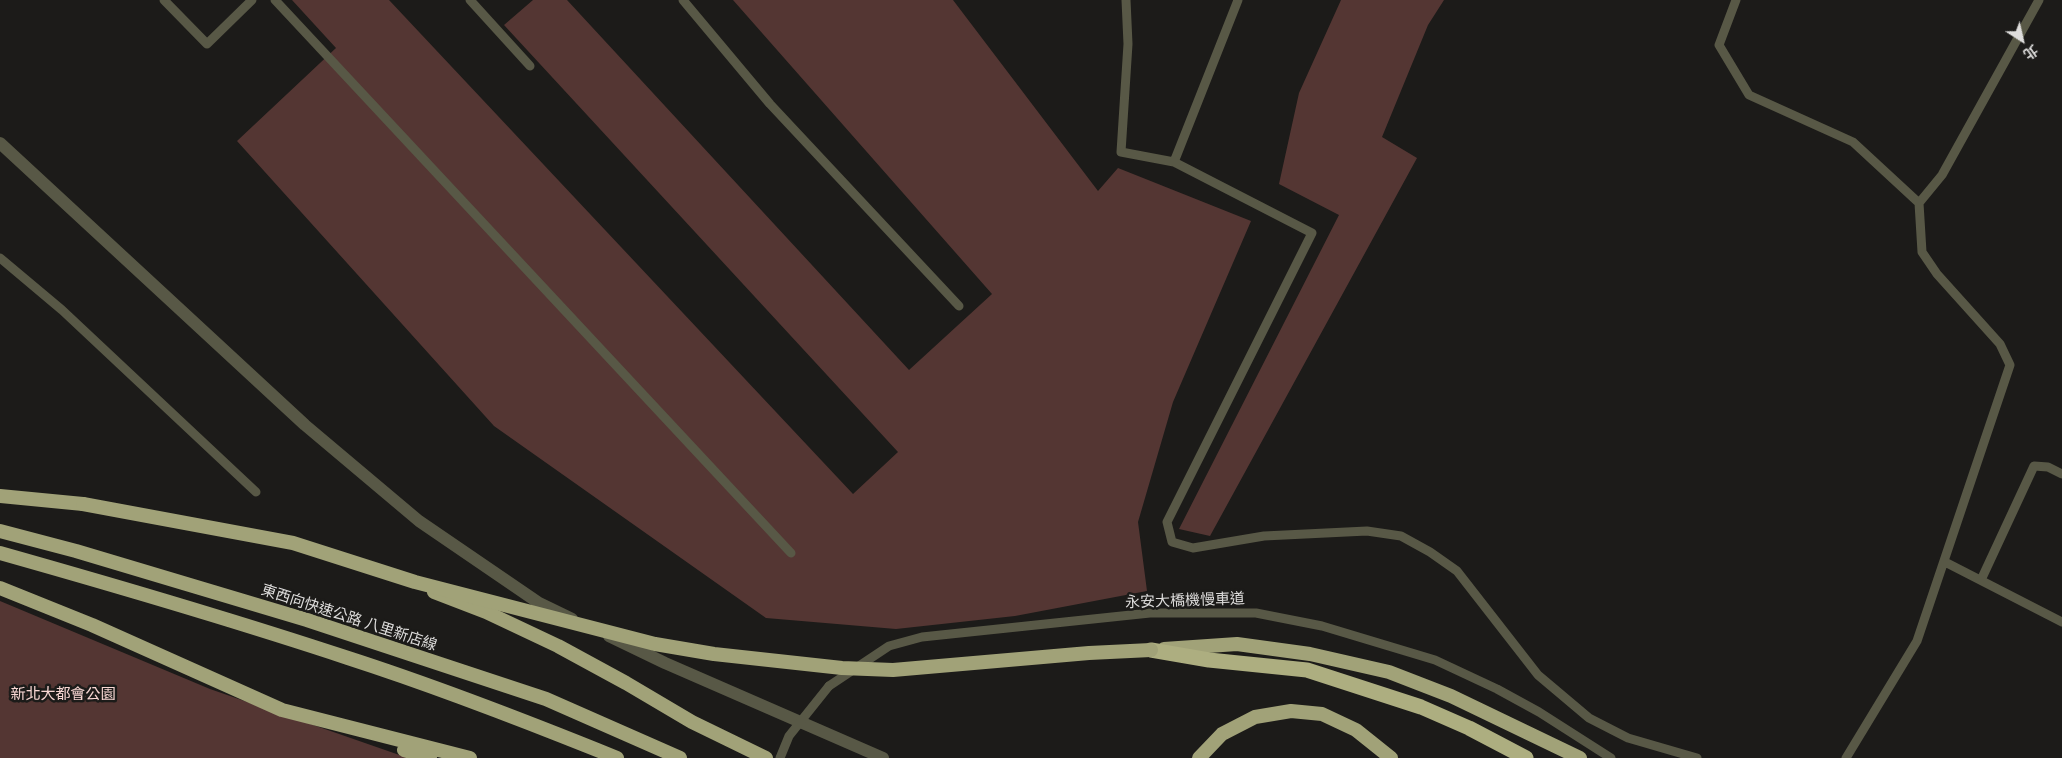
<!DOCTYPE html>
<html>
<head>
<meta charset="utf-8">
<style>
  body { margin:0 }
  #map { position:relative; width:2062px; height:758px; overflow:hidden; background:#1c1b19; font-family:"Open Sans","Noto Sans TC",sans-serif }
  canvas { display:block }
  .north { position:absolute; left:1997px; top:15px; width:50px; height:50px; -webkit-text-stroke:4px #1c1b19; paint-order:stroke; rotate:145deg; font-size:14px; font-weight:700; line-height:20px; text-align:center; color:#dedddc }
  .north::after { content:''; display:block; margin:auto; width:18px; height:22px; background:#dedddc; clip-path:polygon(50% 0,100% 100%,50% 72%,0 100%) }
</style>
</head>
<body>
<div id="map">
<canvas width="2062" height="758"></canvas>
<div class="north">北</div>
</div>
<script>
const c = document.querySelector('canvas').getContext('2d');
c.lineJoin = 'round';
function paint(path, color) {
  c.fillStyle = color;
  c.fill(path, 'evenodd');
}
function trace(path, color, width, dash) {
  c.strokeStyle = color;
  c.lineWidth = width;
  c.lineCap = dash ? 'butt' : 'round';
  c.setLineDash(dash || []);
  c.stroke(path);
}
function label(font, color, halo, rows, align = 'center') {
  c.font = font + ' "Open Sans","Noto Sans TC",sans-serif';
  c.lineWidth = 5;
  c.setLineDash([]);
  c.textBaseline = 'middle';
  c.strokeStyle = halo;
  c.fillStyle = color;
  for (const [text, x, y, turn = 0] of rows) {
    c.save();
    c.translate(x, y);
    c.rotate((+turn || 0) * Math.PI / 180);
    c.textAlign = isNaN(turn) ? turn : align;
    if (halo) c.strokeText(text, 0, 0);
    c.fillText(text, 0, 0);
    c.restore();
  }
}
paint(new Path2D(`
  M292,0H389L853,494L898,452L504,25L533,0H567L909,370L992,294L733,0H953L1098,191L1118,168L1251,221L1173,402L1138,522L1147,591L1015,616L896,629L766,618L494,426L237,141L336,48Z
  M1341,0H1444L1428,25L1382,137L1417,158L1210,536L1179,529L1339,215L1279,184L1299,93Z
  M0,601L210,689L408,758H0Z`), '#543633');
trace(new Path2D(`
  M164,0L207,44L252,0
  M275,0L791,553
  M470,0L530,66
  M683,0L770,104L959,306
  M1126,0L1128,44L1121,152L1174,162
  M1238,0L1174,162L1312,233L1167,522L1172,542L1193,548L1264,536L1367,531L1401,536L1430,552L1457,571L1538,675L1589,718L1628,738L1697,758
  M1736,0L1719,45L1749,95L1853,142L1919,203L1922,252L1937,274L2000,344L2010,365L1917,641L1846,758
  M1919,203L1942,175L2039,0
  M0,258L62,310L256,492
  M1945,562L2062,622
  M1981,580L2034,466L2048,467L2062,474
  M829,686L889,646L922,637L1150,613H1256L1322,626L1435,660L1497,689L1539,712L1611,758`), '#585846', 9);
trace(new Path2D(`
  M0,143L305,425L419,521L539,603L572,619
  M609,636L665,663L883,758`), '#585846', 12);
trace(new Path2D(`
  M0,496L83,504
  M0,531L76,551L307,620L546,699L680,758
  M0,553C117,586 233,620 348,658C438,687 528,722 617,758
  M0,588L92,625L282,710L470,758
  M434,592L486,612L558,646L626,683L692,722L766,758
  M1164,649L1237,644L1310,654L1389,672L1451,696L1580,758
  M404,750L430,758
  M1199,758L1222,734L1255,717L1291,711L1322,714L1356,730L1391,758`), '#a1a278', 14);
trace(new Path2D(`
  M1151,650L1209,660L1307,670L1421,707L1469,728L1526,758`), '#adae80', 15);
trace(new Path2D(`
  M780,758L789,736L829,686`), '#585846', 9);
trace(new Path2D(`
  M83,504L293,543L415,582L655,644L714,654L842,668L893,670L1089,653L1151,650`), '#a1a278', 14);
label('15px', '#dedddc', '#1c1b19', [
  ["永安大橋機慢車道",1185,601,-2],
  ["東西向快速公路 八里新店線",349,618,18]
]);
label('15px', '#f8d7d3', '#1c1b19', [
  ["新北大都會公園",63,695]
]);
</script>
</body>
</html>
